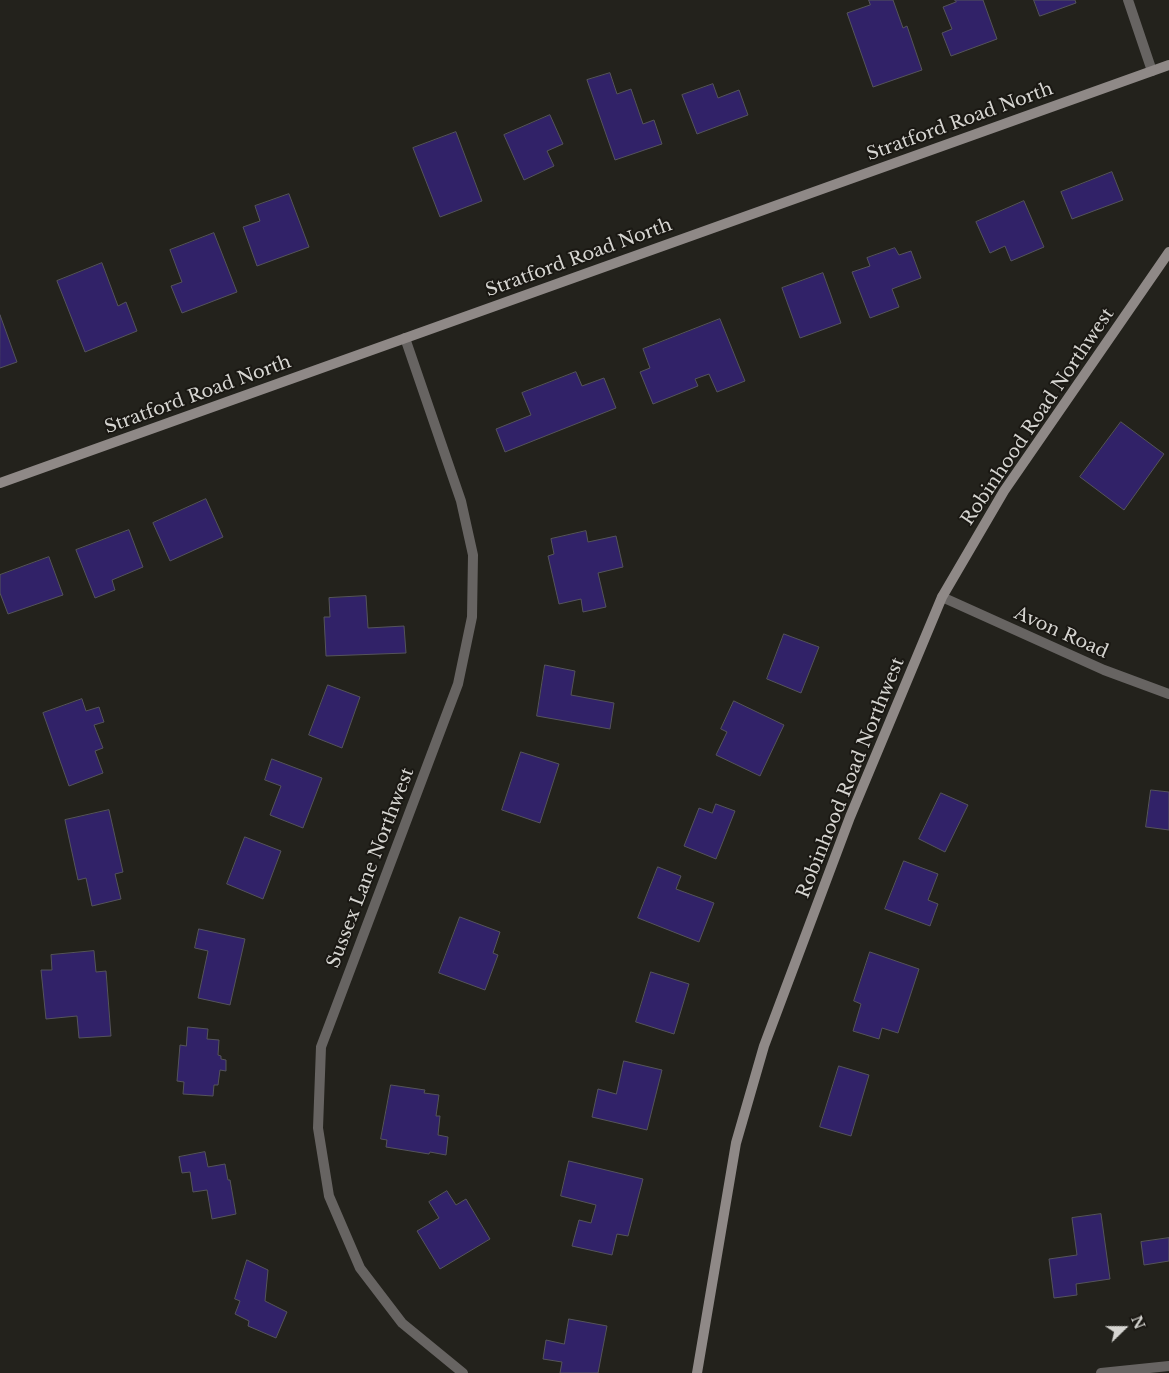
<!DOCTYPE html>
<html>
<head>
<meta charset="utf-8">
<style>
  body { margin:0 }
  #map { position:relative; width:1169px; height:1373px; overflow:hidden; background:#23221c; font-family:"Libre Baskerville",serif }
  canvas { display:block }
  .north { position:absolute; left:1099px; top:1303px; width:50px; height:50px; -webkit-text-stroke:4px #1a1813; paint-order:stroke; rotate:68deg; font-size:14px; font-weight:700; line-height:20px; text-align:center; color:#d6d5d1 }
  .north::after { content:''; display:block; margin:auto; width:18px; height:22px; background:#d6d5d1; clip-path:polygon(50% 0,100% 100%,50% 72%,0 100%) }
</style>
</head>
<body>
<div id="map">
<canvas width="1169" height="1373"></canvas>
<div class="north">N</div>
</div>
<script>
const c = document.querySelector('canvas').getContext('2d');
c.lineJoin = 'round';
function paint(path, color) {
  c.fillStyle = color;
  c.fill(path, 'evenodd');
}
function trace(path, color, width, dash) {
  c.strokeStyle = color;
  c.lineWidth = width;
  c.lineCap = dash ? 'butt' : 'round';
  c.setLineDash(dash || []);
  c.stroke(path);
}
function label(font, color, halo, rows, align = 'center') {
  c.font = font + ' "Libre Baskerville",serif';
  c.lineWidth = 4;
  c.setLineDash([]);
  c.textBaseline = 'middle';
  c.strokeStyle = halo;
  c.fillStyle = color;
  for (const [text, x, y, turn = 0] of rows) {
    c.save();
    c.translate(x, y);
    c.rotate((+turn || 0) * Math.PI / 180);
    c.textAlign = isNaN(turn) ? turn : align;
    if (halo) c.strokeText(text, 0, 0);
    c.fillText(text, 0, 0);
    c.restore();
  }
}
const building = new Path2D(`
  M869,0H893L903,28L907,26L922,70L873,87L847,13L870,5Z
  M955,0H983L997,39L951,56L942,33L952,29L943,7L956,2Z
  M1034,0H1075L1076,3L1040,16Z
  M610,73L617,94L631,89L643,124L654,120L662,144L615,160L587,80Z
  M713,84L718,98L739,90L748,115L697,134L682,95Z
  M550,115L563,144L547,151L554,166L524,180L504,135Z
  M456,132L482,201L440,217L413,148Z
  M1112,172L1123,200L1072,219L1061,192Z
  M289,194L309,247L257,266L243,227L260,221L255,206Z
  M1024,201L1044,247L1011,261L1005,246L990,253L976,222Z
  M214,233L237,292L182,313L171,286L182,282L170,250Z
  M895,248L899,255L911,251L921,278L892,289L899,307L870,318L852,272L870,266L867,258Z
  M102,263L118,306L126,302L137,331L85,352L57,281Z
  M823,273L841,323L800,338L782,288Z
  M0,315L17,362L0,368Z
  M720,319L745,381L717,392L709,374L695,379L698,386L653,404L640,372L650,368L643,349Z
  M576,372L582,386L604,378L616,408L505,452L496,429L531,415L522,393Z
  M1121,422L1164,454L1124,510L1080,477Z
  M206,499L223,537L170,561L153,523Z
  M129,530L143,567L112,580L115,590L95,598L76,550Z
  M586,531L588,542L616,536L623,567L598,573L606,607L583,612L581,599L559,604L548,556L554,554L551,539Z
  M49,557L63,595L8,614L0,593V575Z
  M366,596L368,628L404,626L406,653L326,656L324,617H330L329,598Z
  M784,634L819,647L801,693L767,679Z
  M545,665L575,671L571,695L614,703L610,729L537,716Z
  M328,685L360,697L342,748L309,735Z
  M82,699L86,711L99,707L104,722L94,725L103,748L95,751L103,773L69,786L43,713Z
  M734,701L784,725L760,776L716,755L727,732L721,729Z
  M521,752L559,764L540,823L502,810Z
  M272,759L322,778L303,828L270,815L281,786L265,780Z
  M1151,790L1169,792V830L1146,827Z
  M941,793L968,805L945,852L919,839Z
  M716,804L735,811L716,859L684,846L699,808L712,813Z
  M109,810L123,872L115,874L121,899L92,906L86,878L78,880L65,820Z
  M245,837L281,851L263,899L227,884Z
  M904,861L938,874L928,900L938,904L930,926L885,909Z
  M658,867L681,876L676,889L714,903L699,942L638,918Z
  M460,917L500,932L493,953L498,955L485,990L439,973Z
  M199,929L245,939L230,1005L198,998L208,951L195,948Z
  M94,951L96,972L106,971L111,1036L79,1038L77,1016L46,1019L41,970H52L51,955Z
  M870,952L919,969L898,1033L882,1028L879,1039L853,1031L861,1004L854,1001Z
  M651,972L689,984L674,1034L636,1022Z
  M188,1027L208,1029L207,1039L219,1040L218,1055L221,1056V1059L226,1060V1071L220,1070L218,1085H214L213,1096L183,1094L184,1082L177,1081L180,1045L186,1046Z
  M624,1061L662,1070L647,1130L592,1117L598,1089L616,1094Z
  M839,1066L869,1075L851,1136L820,1127Z
  M391,1085L425,1090L424,1093L439,1095L436,1116H440L438,1135L448,1137L446,1155L430,1152L429,1154L386,1147L387,1140L381,1139Z
  M205,1152L208,1167L225,1164L228,1180H230L236,1214L212,1219L207,1190L193,1192L190,1172L182,1173L179,1157Z
  M569,1161L643,1179L628,1236L617,1234L612,1255L572,1246L579,1220L591,1223L596,1205L561,1196Z
  M447,1191L456,1205L466,1199L490,1239L440,1269L417,1231L439,1218L429,1202Z
  M1101,1214L1110,1279L1076,1284L1077,1295L1054,1298L1049,1259L1077,1255L1072,1218Z
  M1169,1238V1261L1144,1265L1141,1242Z
  M247,1260L268,1270L265,1301L287,1312L276,1338L248,1326L249,1321L235,1314L240,1301L235,1299Z
  M569,1319L607,1326L598,1373H560L562,1362L543,1359L546,1340L564,1344Z`);
paint(building, '#312268');
trace(building, '#55545b', 1);
trace(new Path2D(`
  M1128,0L1152,71
  M405,338L461,501L473,555L472,617L458,684L321,1047L318,1128L329,1196L360,1268L402,1323L463,1373
  M942,597L1104,670L1169,694
  M1101,1373L1169,1366`), '#676462', 10);
trace(new Path2D(`
  M0,483L1169,65
  M697,1373L736,1143L764,1046L850,817L942,597L1004,491L1169,252`), '#8f8987', 10);
label('18px', '#d6d5d1', '#1a1813', [
  ["Stratford Road North",960,122,-20],
  ["Stratford Road North",579,258,-20],
  ["Stratford Road North",198,395,-20],
  ["Robinhood Road Northwest",1038,417,-56],
  ["Avon Road",1061,633,24],
  ["Robinhood Road Northwest",851,778,-68],
  ["Sussex Lane Northwest",371,868,-69]
]);
</script>
</body>
</html>
